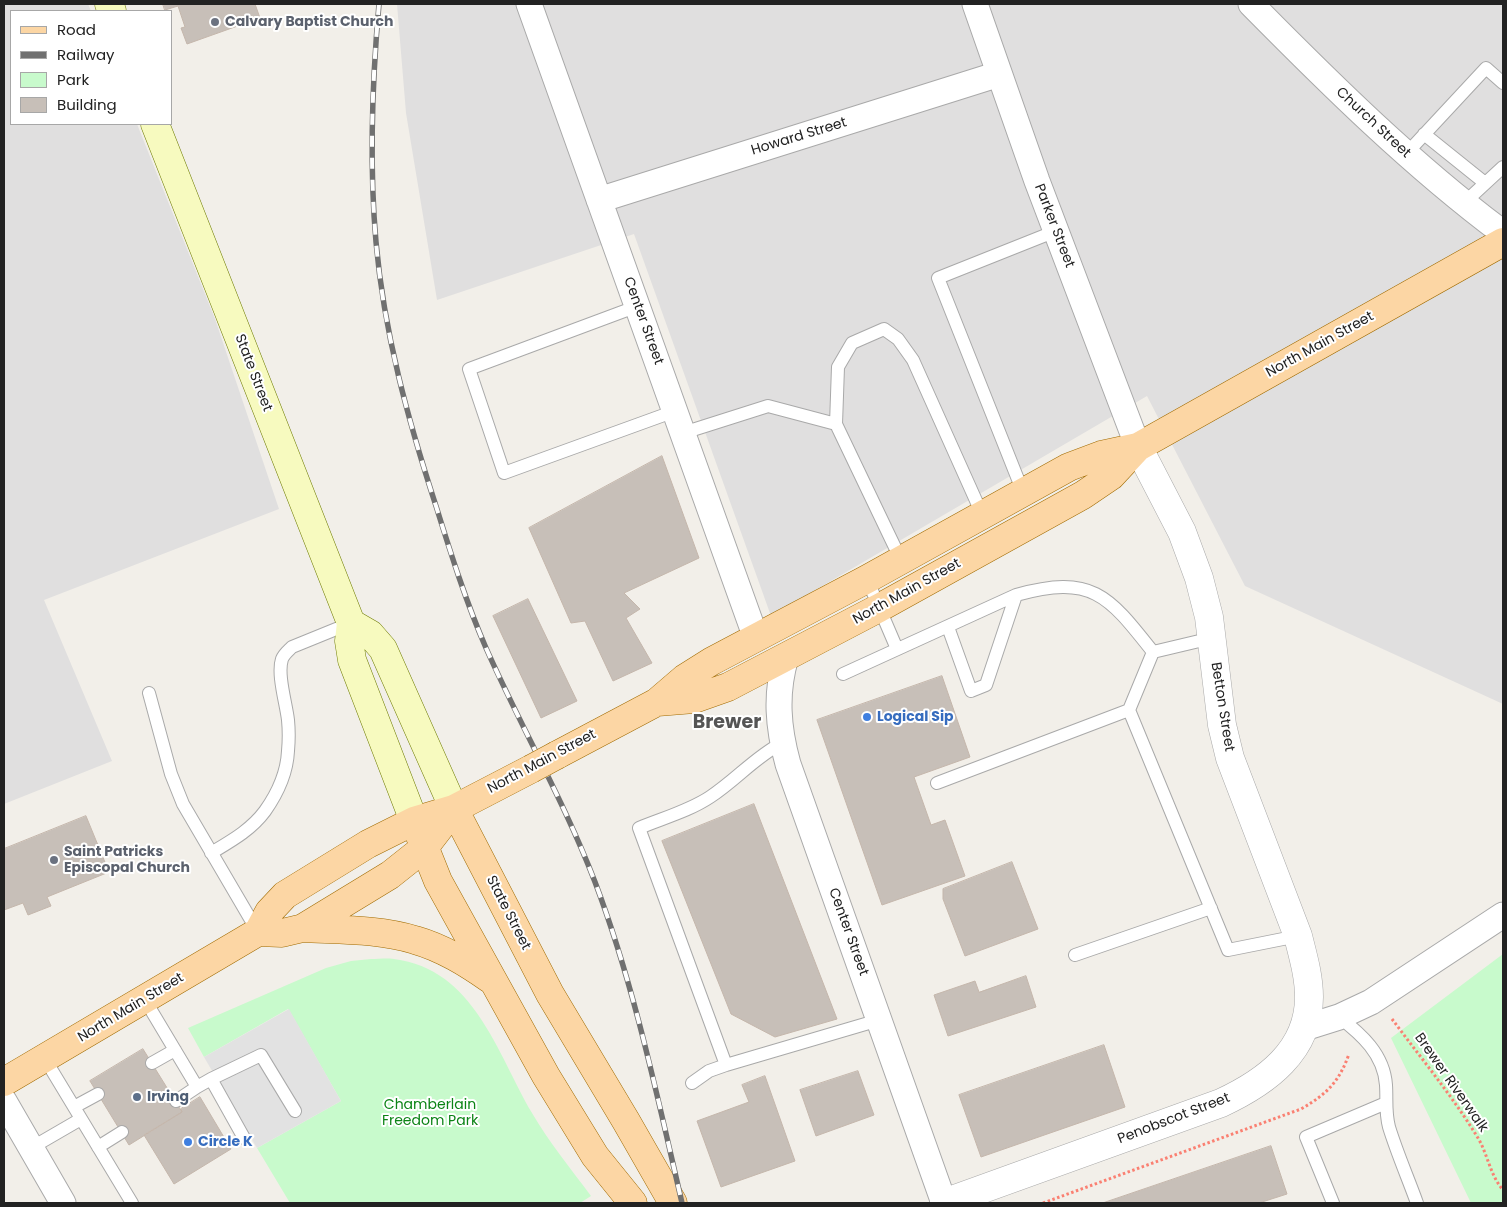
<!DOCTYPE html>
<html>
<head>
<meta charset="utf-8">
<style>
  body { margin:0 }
  #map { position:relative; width:1507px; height:1207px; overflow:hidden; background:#f2efe9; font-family:Poppins,sans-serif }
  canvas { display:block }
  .frame { position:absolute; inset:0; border:5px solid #222; pointer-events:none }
  .legend { position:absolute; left:10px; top:10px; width:162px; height:115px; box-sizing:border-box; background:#fff; border:1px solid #a7a7a7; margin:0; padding:6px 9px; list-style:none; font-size:15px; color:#222 }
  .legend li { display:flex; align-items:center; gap:10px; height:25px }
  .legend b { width:25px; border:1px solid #a7a7a7 }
</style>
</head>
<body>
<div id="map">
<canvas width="1507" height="1207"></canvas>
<div class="frame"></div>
<ul class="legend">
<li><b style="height:6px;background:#fcd6a4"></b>Road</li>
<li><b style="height:6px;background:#707070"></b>Railway</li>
<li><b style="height:14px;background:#c8facc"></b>Park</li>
<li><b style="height:14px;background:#c7bfb8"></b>Building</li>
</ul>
</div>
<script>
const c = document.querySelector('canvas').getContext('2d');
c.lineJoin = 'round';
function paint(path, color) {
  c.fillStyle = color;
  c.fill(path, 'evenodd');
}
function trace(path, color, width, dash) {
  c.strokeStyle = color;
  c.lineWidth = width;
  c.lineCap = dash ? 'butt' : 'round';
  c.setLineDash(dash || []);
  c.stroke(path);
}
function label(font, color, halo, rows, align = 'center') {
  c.font = font + ' Poppins,sans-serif';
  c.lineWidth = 4;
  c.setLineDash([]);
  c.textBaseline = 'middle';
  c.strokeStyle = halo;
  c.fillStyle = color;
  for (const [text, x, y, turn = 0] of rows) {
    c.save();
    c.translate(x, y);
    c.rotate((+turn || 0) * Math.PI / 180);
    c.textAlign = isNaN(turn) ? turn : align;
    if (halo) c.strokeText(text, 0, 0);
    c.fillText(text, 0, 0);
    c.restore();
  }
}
paint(new Path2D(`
  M4,4H88L91,11H11V124H137L215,319L279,509L44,600L112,761L4,804Z
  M397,4H1503V704L1245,586L1147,396L771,616L634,234L437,300L406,113Z`), '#e0dfdf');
paint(new Path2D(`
  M1503,954V1203H1471L1391,1038Z
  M371,959C379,959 386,958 394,959C474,969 497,1053 532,1113C549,1142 571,1169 591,1196L580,1203H290L257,1148L341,1101L288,1009L204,1057L188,1028L326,968L351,961Z`), '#c8facc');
paint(new Path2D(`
  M289,1009L341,1101L257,1148L204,1057Z`), '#e2e2e2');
const building = new Path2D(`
  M163,4H255L260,18L187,44L181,28L185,27L178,6L165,10Z
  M662,456L699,558L624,593L640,609L626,618L652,663L613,681L585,621L571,623L529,528Z
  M528,599L577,701L541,718L493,616Z
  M942,676L970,757L914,777L931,825L945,820L965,876L882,905L817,720Z
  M754,804L837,1019L775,1037L731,1014L662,841Z
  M86,816L109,872L47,897L51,906L28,915L23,903L4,910V849Z
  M1012,862L1038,929L965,956L943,899V889Z
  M1026,976L1036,1007L948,1036L934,995L975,981L979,992Z
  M1104,1045L1125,1107L981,1157L959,1095Z
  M143,1049L182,1112L129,1145L90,1081Z
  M858,1071L874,1115L816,1136L800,1090Z
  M765,1076L795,1161L721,1187L697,1121L749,1102L742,1085Z
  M200,1097L231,1149L174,1184L144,1135L182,1112L181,1109Z
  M1271,1146L1287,1194L1259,1203H1103Z`);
paint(building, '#c7bfb8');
trace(building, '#c4b6ab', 1);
const service = new Path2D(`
  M1424,134L1485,183
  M1406,154L1486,68L1503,83
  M1464,203L1503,167
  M638,306L469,369L504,473L675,411
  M836,424L838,367L852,343L884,329L898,339L913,360L982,514
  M683,433L768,406L836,424L901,560
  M1023,492L938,278L1056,231
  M867,579L897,649
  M948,627L971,691L986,685L1016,595
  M1153,652L1212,638
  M843,674L1016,595C1092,574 1108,595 1153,652L1129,710L1228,950L1298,936
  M149,693L171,774L183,804L258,932
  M937,783L1129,710
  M211,853C231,841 251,830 265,811C277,794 287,772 288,751C289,740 289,730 288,720C286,703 277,674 282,659C284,654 288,651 292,647L351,623
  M1075,955L1211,908
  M145,1000L197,1087L211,1079L244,1138
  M1339,1017C1361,1034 1384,1054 1386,1085C1387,1099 1385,1112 1389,1127C1397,1153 1408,1178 1417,1203
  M45,1059L132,1203
  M152,1063L175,1050
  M726,1065L639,828C663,818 689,811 710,797C736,780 755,757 782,743
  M211,1079L261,1055L295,1111
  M692,1083L709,1071L726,1065L879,1020
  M176,1101L197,1087
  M74,1107L98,1094
  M98,1147L122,1132
  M31,1148L81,1119
  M1333,1203L1306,1137L1386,1103`);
const minor = new Path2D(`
  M529,4L756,638
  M975,4L1037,181L1138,447
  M1251,4C1331,85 1412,165 1503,233
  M599,200L999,74
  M786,657C775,694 778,728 788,764L944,1203
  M1304,1028L1339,1017L1371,1002L1503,915
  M4,1101L63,1203`);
const tertiary = new Path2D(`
  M944,1203L1221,1103C1266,1082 1309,1051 1309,997C1309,976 1303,956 1298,936L1230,758L1222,725L1209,617L1199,578L1182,532L1138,447`);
const secondary = new Path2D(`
  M109,4L112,11
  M155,124L351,623L349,641L352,660L414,821
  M351,623L370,634L383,649L454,809`);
const primary = new Path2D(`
  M657,702L694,699L728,687L879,608L1083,495L1111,476L1138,447
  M557,755L657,702L685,678L712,661L867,579L1069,467L1101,455L1138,447L1503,242
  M454,809L550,994L626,1121L673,1203
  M414,821L438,881L546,1076L595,1156L633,1203
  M303,928C340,930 380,929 415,940C443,948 467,963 490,979
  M258,932L269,912L285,895L368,844L414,821L454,809L531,769
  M4,1082L258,932L282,933L303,928L390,875L424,848L454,809`);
trace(service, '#a9a9a9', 14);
trace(minor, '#a9a9a9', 27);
trace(tertiary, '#a9a9a9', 29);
trace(secondary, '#707d05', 29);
trace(primary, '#a06b00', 29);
trace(new Path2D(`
  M1392,1019C1421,1058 1453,1097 1478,1138C1488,1155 1490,1175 1503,1190
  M1043,1203L1301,1109C1327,1094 1339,1082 1349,1054`), '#fa8072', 3, [2.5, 2.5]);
trace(service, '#fff', 12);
trace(minor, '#fff', 25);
trace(tertiary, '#fff', 28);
trace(secondary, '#f7fabf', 28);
trace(primary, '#fcd6a4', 28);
const rail = new Path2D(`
  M379,4C372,83 369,163 376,242C384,333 408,420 436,506C451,554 466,602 486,648C521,727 564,801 595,882C634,985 657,1095 682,1203`);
trace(rail, '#707070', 5.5);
trace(rail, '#fff', 4, [11]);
const primaryBridge = new Path2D(`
  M531,769L557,755`);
trace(primaryBridge, '#a06b00', 29, []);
trace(primaryBridge, '#fcd6a4', 28);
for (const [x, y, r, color] of [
  [215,22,5,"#6b7280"],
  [867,717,5,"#3f7fe0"],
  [54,860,5,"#6b7280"],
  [137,1097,5,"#5c6f8a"],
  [188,1142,5,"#3f7fe0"]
]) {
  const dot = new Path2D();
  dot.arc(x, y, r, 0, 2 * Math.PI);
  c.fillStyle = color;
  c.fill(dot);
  trace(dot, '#fff', 2);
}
label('bold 14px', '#5b616d', '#fff', [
  ["Calvary Baptist Church",225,22],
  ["Saint Patricks",64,852],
  ["Episcopal Church",64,868]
], 'left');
label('14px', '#222', '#fff', [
  ["Church Street",1373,123,43],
  ["Howard Street",799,137,-17],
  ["Parker Street",1054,226,69],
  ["Center Street",643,321,70],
  ["North Main Street",1320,345,-29],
  ["State Street",253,373,69],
  ["North Main Street",907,592,-29],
  ["Betton Street",1222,707,81],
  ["North Main Street",542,762,-28],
  ["State Street",508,913,63],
  ["Center Street",848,932,70],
  ["North Main Street",131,1008,-31],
  ["Brewer Riverwalk",1451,1083,55],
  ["Penobscot Street",1174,1119,-21]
]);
label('bold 14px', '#366cbe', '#fff', [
  ["Logical Sip",877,717],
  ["Circle K",198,1142]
], 'left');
label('bold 14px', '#4e5e75', '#fff', [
  ["Irving",147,1097]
], 'left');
label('14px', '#0c8416', '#fff', [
  ["Chamberlain",430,1105],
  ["Freedom Park",430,1121]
]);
label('bold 19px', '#555', '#fff', [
  ["Brewer",727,723]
]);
</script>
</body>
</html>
